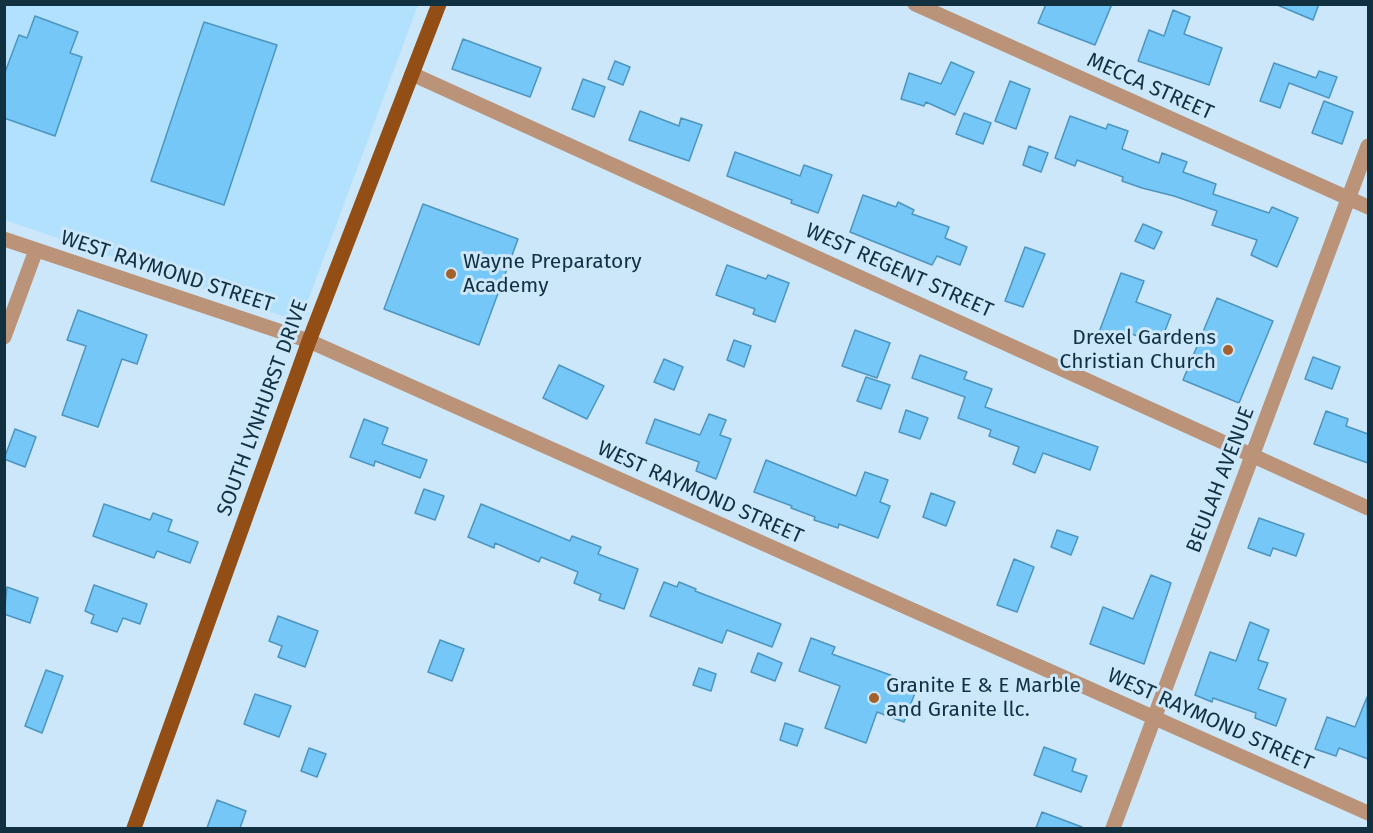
<!DOCTYPE html>
<html>
<head>
<meta charset="utf-8">
<style>
  body { margin:0 }
  #map { position:relative; width:1373px; height:833px; overflow:hidden; background:#cbe7f9; font-family:"Fira Sans",sans-serif }
  canvas { display:block }
  .frame { position:absolute; inset:0; border:6px solid #113040; pointer-events:none }
</style>
</head>
<body>
<div id="map">
<canvas width="1373" height="833"></canvas>
<div class="frame"></div>
</div>
<script>
const c = document.querySelector('canvas').getContext('2d');
c.lineJoin = 'round';
function paint(path, color) {
  c.fillStyle = color;
  c.fill(path, 'evenodd');
}
function trace(path, color, width, dash) {
  c.strokeStyle = color;
  c.lineWidth = width;
  c.lineCap = dash ? 'butt' : 'round';
  c.setLineDash(dash || []);
  c.stroke(path);
}
function label(font, color, halo, rows, align = 'center') {
  c.font = font + ' "Fira Sans",sans-serif';
  c.lineWidth = 6;
  c.setLineDash([]);
  c.textBaseline = 'middle';
  c.strokeStyle = halo;
  c.fillStyle = color;
  for (const [text, x, y, turn = 0] of rows) {
    c.save();
    c.translate(x, y);
    c.rotate((+turn || 0) * Math.PI / 180);
    c.textAlign = isNaN(turn) ? turn : align;
    if (halo) c.strokeText(text, 0, 0);
    c.fillText(text, 0, 0);
    c.restore();
  }
}
paint(new Path2D(`
  M5,5H418L300,322L5,220Z`), '#b2e1fe');
const building = new Path2D(`
  M1046,4H1112L1095,45L1038,23Z
  M1275,4H1319L1313,20Z
  M1173,10L1190,17L1184,34L1222,48L1209,85L1138,61L1149,30L1164,36Z
  M35,16L78,32L70,53L82,57L55,136L4,118V75L19,35L27,38Z
  M204,22L277,45L224,205L151,181Z
  M463,39L541,68L530,97L452,69Z
  M615,61L630,67L623,85L608,79Z
  M951,62L974,72L955,115L926,102L924,106L901,99L909,73L941,84Z
  M1274,63L1316,78L1319,71L1337,77L1329,98L1289,83L1280,108L1260,101Z
  M583,79L605,87L594,117L572,109Z
  M1010,81L1030,89L1016,129L995,121Z
  M1324,101L1353,112L1342,144L1312,133Z
  M640,111L679,126L681,118L702,125L689,161L629,140Z
  M964,113L991,123L983,144L956,134Z
  M1070,116L1106,129L1108,124L1128,131L1122,149L1159,163L1162,153L1187,162L1183,172L1216,184L1213,194L1269,213L1272,207L1298,218L1277,267L1251,255L1257,240L1212,225L1217,211L1174,196L1142,188L1122,181L1123,177L1077,160L1075,166L1055,158Z
  M1029,146L1048,153L1041,172L1023,165Z
  M735,152L800,176L804,165L832,175L818,213L791,203L792,200L727,176Z
  M863,195L896,207L898,202L914,210L912,214L949,227L945,238L967,247L960,265L937,256L932,265L850,232Z
  M423,204L518,239L479,345L384,309Z
  M1143,224L1162,232L1154,249L1135,241Z
  M1025,247L1045,254L1023,307L1005,301Z
  M727,265L766,279L768,275L789,283L775,322L753,314L755,309L716,295Z
  M1121,273L1144,281L1136,302L1171,315L1160,344L1126,332L1121,343L1098,335Z
  M1217,298L1273,321L1239,403L1183,380Z
  M78,310L147,335L137,364L122,359L98,427L62,415L86,346L67,340Z
  M855,330L890,343L877,378L842,366Z
  M734,340L751,346L744,367L727,360Z
  M920,355L967,372L964,379L992,389L985,407L1098,447L1090,470L1043,453L1035,473L1013,464L1019,447L989,436L991,430L958,418L965,397L912,378Z
  M1313,357L1340,367L1332,389L1305,379Z
  M664,359L683,367L674,390L654,382Z
  M559,365L604,386L587,419L543,398Z
  M866,377L890,385L881,409L857,401Z
  M906,410L928,418L920,439L899,432Z
  M1326,411L1348,419L1346,426L1368,434V463L1314,444Z
  M709,414L726,420L720,435L731,439L716,479L696,471L699,462L646,443L655,419L700,435Z
  M364,419L388,428L382,444L427,460L420,478L375,461L374,466L350,457Z
  M15,429L36,437L25,467L4,459Z
  M766,460L856,496L865,472L888,480L880,502L890,506L878,538L839,524L838,528L814,520L815,517L791,508L792,506L754,492Z
  M424,489L444,496L435,520L415,513Z
  M931,493L955,502L946,526L923,517Z
  M104,504L150,520L153,513L172,520L168,531L198,542L190,563L157,551L154,558L93,536Z
  M481,504L570,541L572,536L601,547L598,554L638,569L624,609L599,600L601,594L574,583L578,572L541,557L539,562L495,543L494,548L468,537Z
  M1259,518L1304,534L1296,556L1273,548L1270,556L1248,548Z
  M1057,530L1078,537L1071,555L1051,547Z
  M1014,559L1034,567L1017,612L997,605Z
  M1151,575L1171,583L1144,664L1090,644L1103,607L1133,619Z
  M664,582L677,587L679,582L696,589L695,591L781,624L772,647L727,630L722,643L650,616Z
  M94,585L147,604L140,624L123,618L117,632L91,623L94,615L85,611Z
  M7,587L38,598L30,623L4,614Z
  M278,616L318,631L305,667L278,657L282,646L269,641Z
  M1250,622L1269,630L1258,660L1268,663L1258,689L1286,699L1276,726L1255,718L1256,713L1213,698L1212,702L1195,695L1210,652L1236,661Z
  M811,638L835,647L832,654L918,685L904,722L877,712L866,743L825,728L840,686L799,671Z
  M440,640L464,649L452,681L428,672Z
  M758,653L782,663L775,681L751,672Z
  M699,668L716,674L711,691L693,685Z
  M46,670L63,676L42,733L25,726Z
  M255,694L291,706L279,737L244,724Z
  M1367,697L1368,759L1339,748L1336,756L1315,749L1327,717L1355,727Z
  M785,723L803,729L797,746L780,740Z
  M1044,747L1076,759L1072,771L1087,776L1081,792L1034,775Z
  M309,748L326,754L317,777L301,771Z
  M217,800L246,811L240,828H207Z
  M1042,812L1082,827V828H1036Z`);
paint(building, '#74c7f7');
trace(building, '#4d95be', 1.5);
trace(new Path2D(`
  M915,4L1368,207
  M412,74L1368,508
  M4,239L309,341L1368,813
  M4,337L36,250
  M1113,828L1368,146`), '#ba9379', 15);
trace(new Path2D(`
  M134,828L309,341L439,4`), '#924e14', 15);
for (const [x, y, r, color] of [
  [451,274,6,"#a3612e"],
  [1228,350,6,"#a3612e"],
  [874,698,6,"#a3612e"]
]) {
  const dot = new Path2D();
  dot.arc(x, y, r, 0, 2 * Math.PI);
  c.fillStyle = color;
  c.fill(dot);
  trace(dot, '#cbe7f9', 2);
}
label('21px', '#113040', '#cbe7f9', [
  ["MECCA STREET",1150,87,24],
  ["WEST REGENT STREET",899,271,24],
  ["WEST RAYMOND STREET",167,272,18],
  ["SOUTH LYNHURST DRIVE",263,408,-70],
  ["BEULAH AVENUE",1221,480,-69],
  ["WEST RAYMOND STREET",700,493,24],
  ["WEST RAYMOND STREET",1210,720,24]
]);
label('21px', '#113040', '#cbe7f9', [
  ["Wayne Preparatory",463,262],
  ["Academy",463,286],
  ["Drexel Gardens",1216,338,"right"],
  ["Christian Church",1216,362,"right"],
  ["Granite E & E Marble",886,686],
  ["and Granite llc.",886,710]
], 'left');
</script>
</body>
</html>
